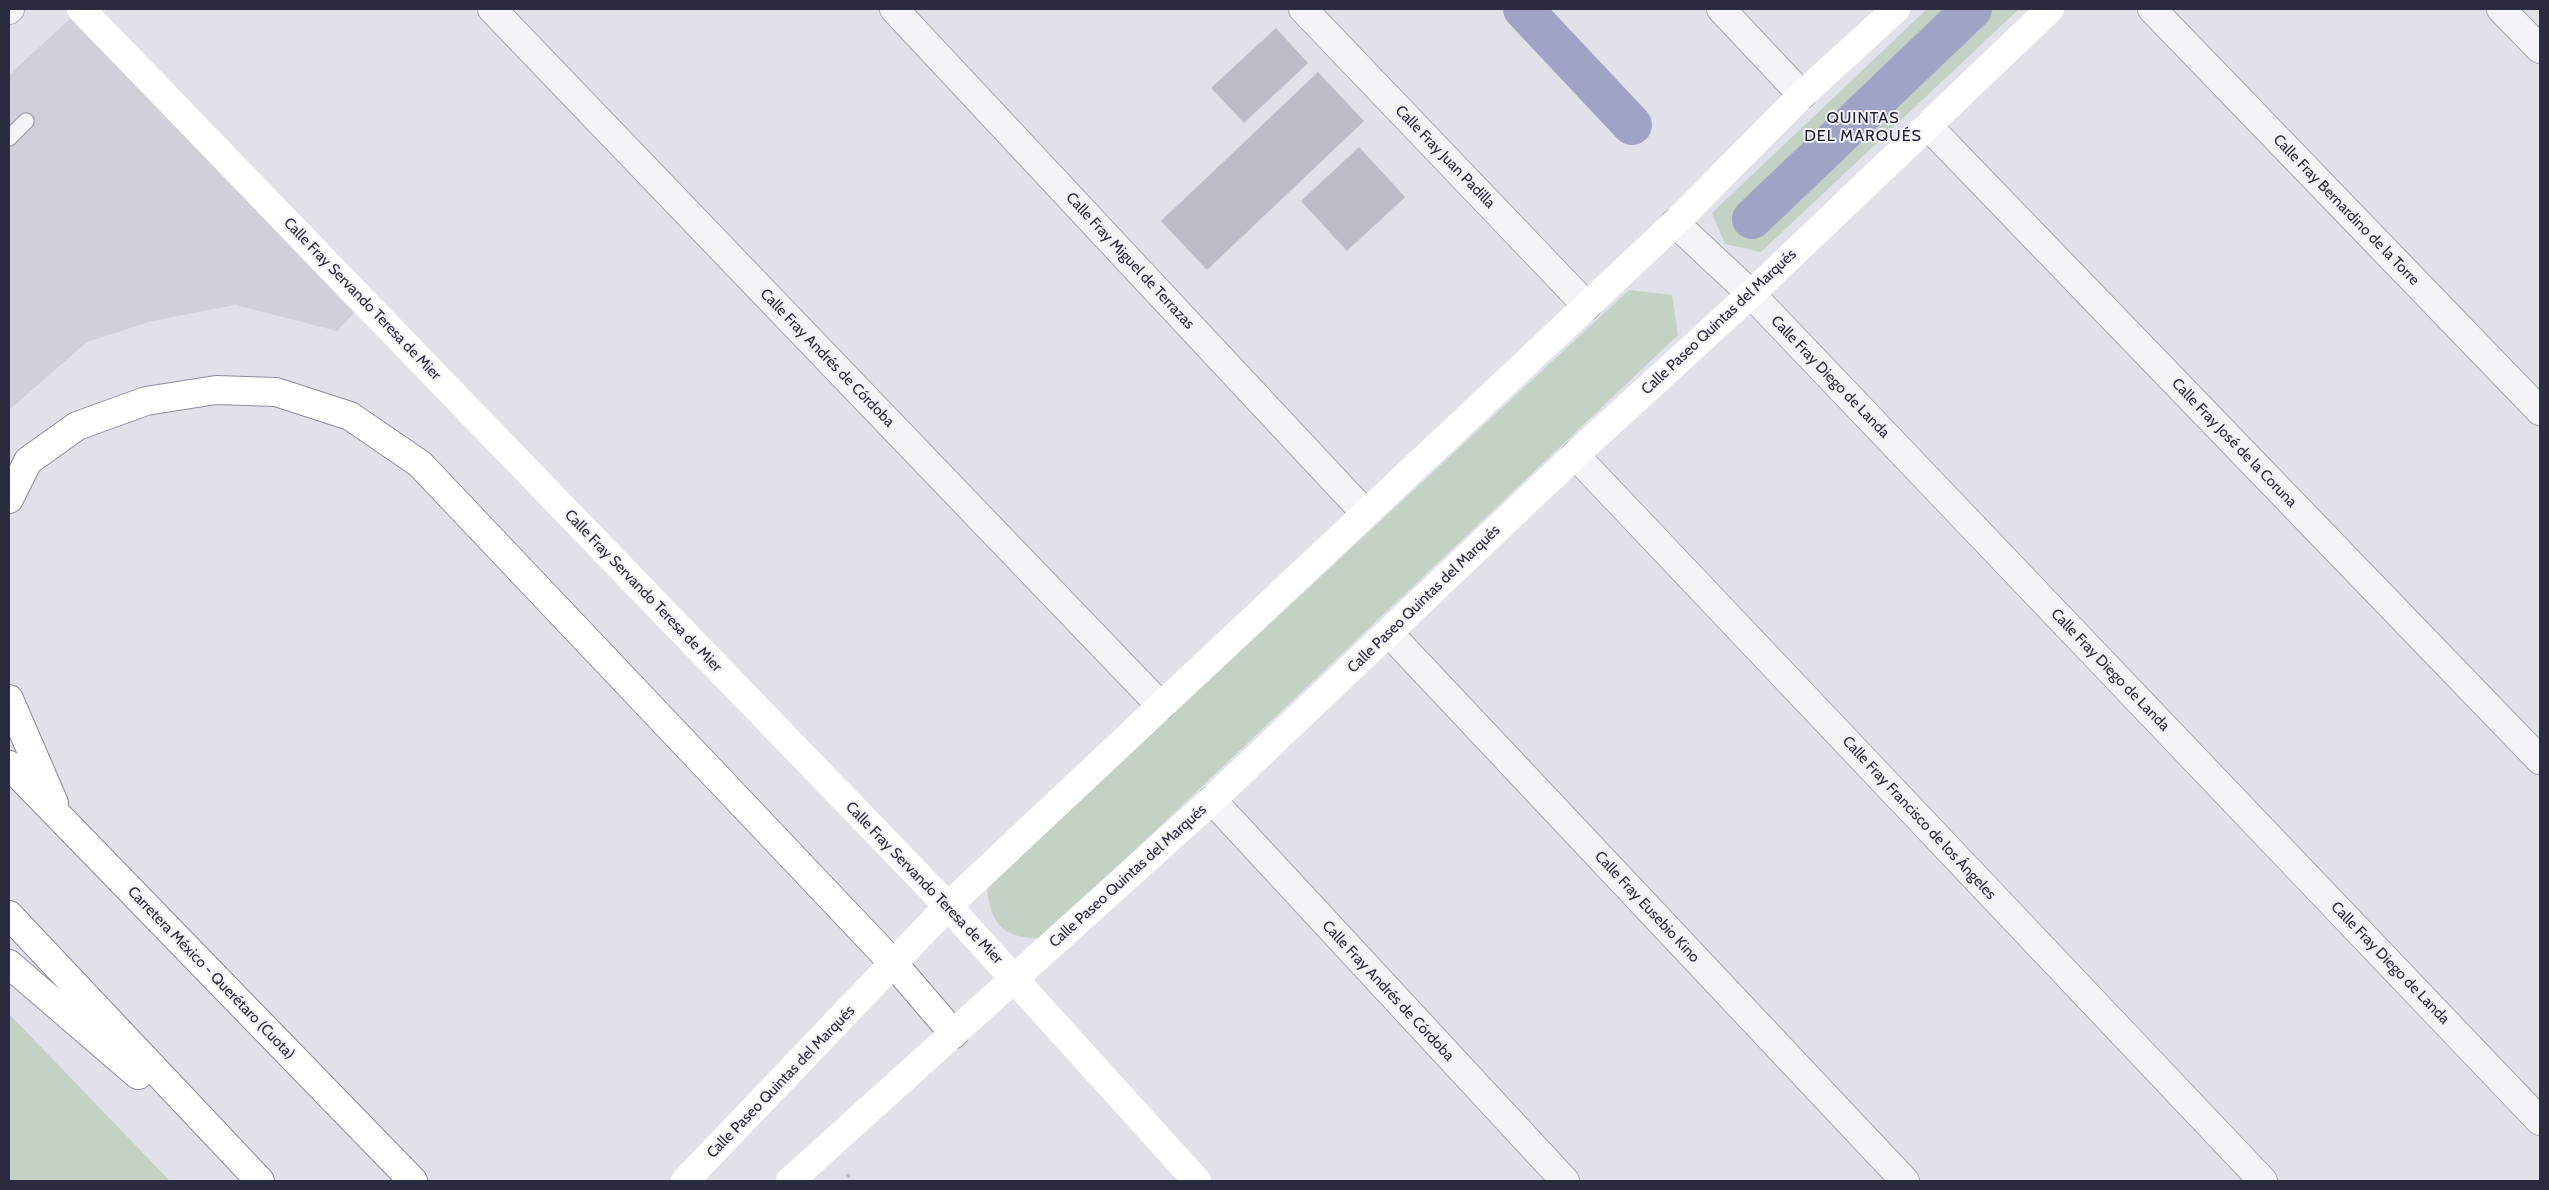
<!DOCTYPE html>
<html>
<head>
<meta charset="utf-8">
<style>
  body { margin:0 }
  #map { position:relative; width:2549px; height:1190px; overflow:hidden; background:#e1e1e9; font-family:Cabin,sans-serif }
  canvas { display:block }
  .frame { position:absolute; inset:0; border:10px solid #2b2b3f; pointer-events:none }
</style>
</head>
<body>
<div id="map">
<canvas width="2549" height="1190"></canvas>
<div class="frame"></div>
</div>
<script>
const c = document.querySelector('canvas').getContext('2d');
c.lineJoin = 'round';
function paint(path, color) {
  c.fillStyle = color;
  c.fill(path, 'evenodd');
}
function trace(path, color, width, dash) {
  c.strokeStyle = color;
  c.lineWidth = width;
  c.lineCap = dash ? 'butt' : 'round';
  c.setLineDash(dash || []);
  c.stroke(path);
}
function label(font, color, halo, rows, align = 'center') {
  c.font = font + ' Cabin,sans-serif';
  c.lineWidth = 4;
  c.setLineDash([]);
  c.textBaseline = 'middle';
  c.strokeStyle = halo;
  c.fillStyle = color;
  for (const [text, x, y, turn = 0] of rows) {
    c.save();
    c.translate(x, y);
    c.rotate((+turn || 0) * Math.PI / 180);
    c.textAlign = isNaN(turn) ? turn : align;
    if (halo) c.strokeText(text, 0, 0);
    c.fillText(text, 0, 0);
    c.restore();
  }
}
paint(new Path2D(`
  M72,17L354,313L337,331L235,305L152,321L87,342L9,410V75Z`), '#cfd0da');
paint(new Path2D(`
  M1927,9H2019L1761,252L1725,244L1712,213Z
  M1629,290L1672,295L1678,335L1042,938C1004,939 990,925 987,887Z
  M9,1014L12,1017L170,1181H9Z`), '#c3d2c4');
trace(new Path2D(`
  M1523,9L1632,125
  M1752,219L1972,9`), '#9fa4c6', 40);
paint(new Path2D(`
  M1276,28L1308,63L1244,123L1211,88Z
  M1318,72L1364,121L1207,270L1161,221Z
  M1359,147L1405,197L1347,251L1301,201Z`), '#bcbcc8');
const lane = new Path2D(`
  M9,138L26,121`);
const street = new Path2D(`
  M492,9L1161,706
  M894,9L1365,513
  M1303,9L1587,306
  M1721,9L1802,95
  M2152,9L2540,411
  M2501,9L2540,49
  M9,10L10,9
  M1928,126L2540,760
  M1675,223L1751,294L2540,1121
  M1575,455L2263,1181
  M1389,633L1905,1181
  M1212,800L1565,1181`);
const highway = new Path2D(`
  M9,499L28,461L77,426L146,401L216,390L276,392L350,416L420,464L894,964L954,1034
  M9,699L54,803
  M9,765L413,1181
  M9,915L260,1181
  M9,964L138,1075`);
trace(lane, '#a7a7b3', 18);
trace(street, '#a7a7b3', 30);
trace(highway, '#8a8b9e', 30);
trace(new Path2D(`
  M847,1174L853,1181`), '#bcbcc3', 3, [4, 4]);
trace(lane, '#f4f4f7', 15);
trace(street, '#f4f4f7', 28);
trace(new Path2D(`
  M81,9L948,906L1197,1181
  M685,1181L948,906L1675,223L1802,95L1896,9
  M790,1181L1212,800L1575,455L1751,294L2050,9`), '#fff', 28);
trace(highway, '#fff', 28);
label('15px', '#2b2b3f', '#f1f1f6', [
  ["Calle Fray Juan Padilla",1445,157,46],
  ["Calle Fray Bernardino de la Torre",2346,210,46],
  ["Calle Fray Miguel de Terrazas",1130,261,47],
  ["Calle Fray Servando Teresa de Mier",362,299,46],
  ["Calle Paseo Quintas del Marqués",1719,322,-43],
  ["Calle Fray Andrés de Córdoba",827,358,46],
  ["Calle Fray Diego de Landa",1830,377,46],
  ["Calle Fray José de la Coruna",2234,443,46],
  ["Calle Fray Servando Teresa de Mier",643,591,46],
  ["Calle Paseo Quintas del Marqués",1424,599,-44],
  ["Calle Fray Diego de Landa",2110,670,46],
  ["Calle Fray Francisco de los Ángeles",1919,818,47],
  ["Calle Paseo Quintas del Marqués",1128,876,-42],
  ["Calle Fray Servando Teresa de Mier",924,883,46],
  ["Calle Fray Eusebio Kino",1647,907,47],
  ["Calle Fray Diego de Landa",2390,963,46],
  ["Carretera México - Querétaro (Cuota)",211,973,46],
  ["Calle Fray Andrés de Córdoba",1388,991,47],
  ["Calle Paseo Quintas del Marqués",781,1082,-46]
]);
c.letterSpacing = '1px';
label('16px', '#1d1d30', '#f1f1f6', [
  ["QUINTAS",1863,118],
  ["DEL MARQUÉS",1863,136]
]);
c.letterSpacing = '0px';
</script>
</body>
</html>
